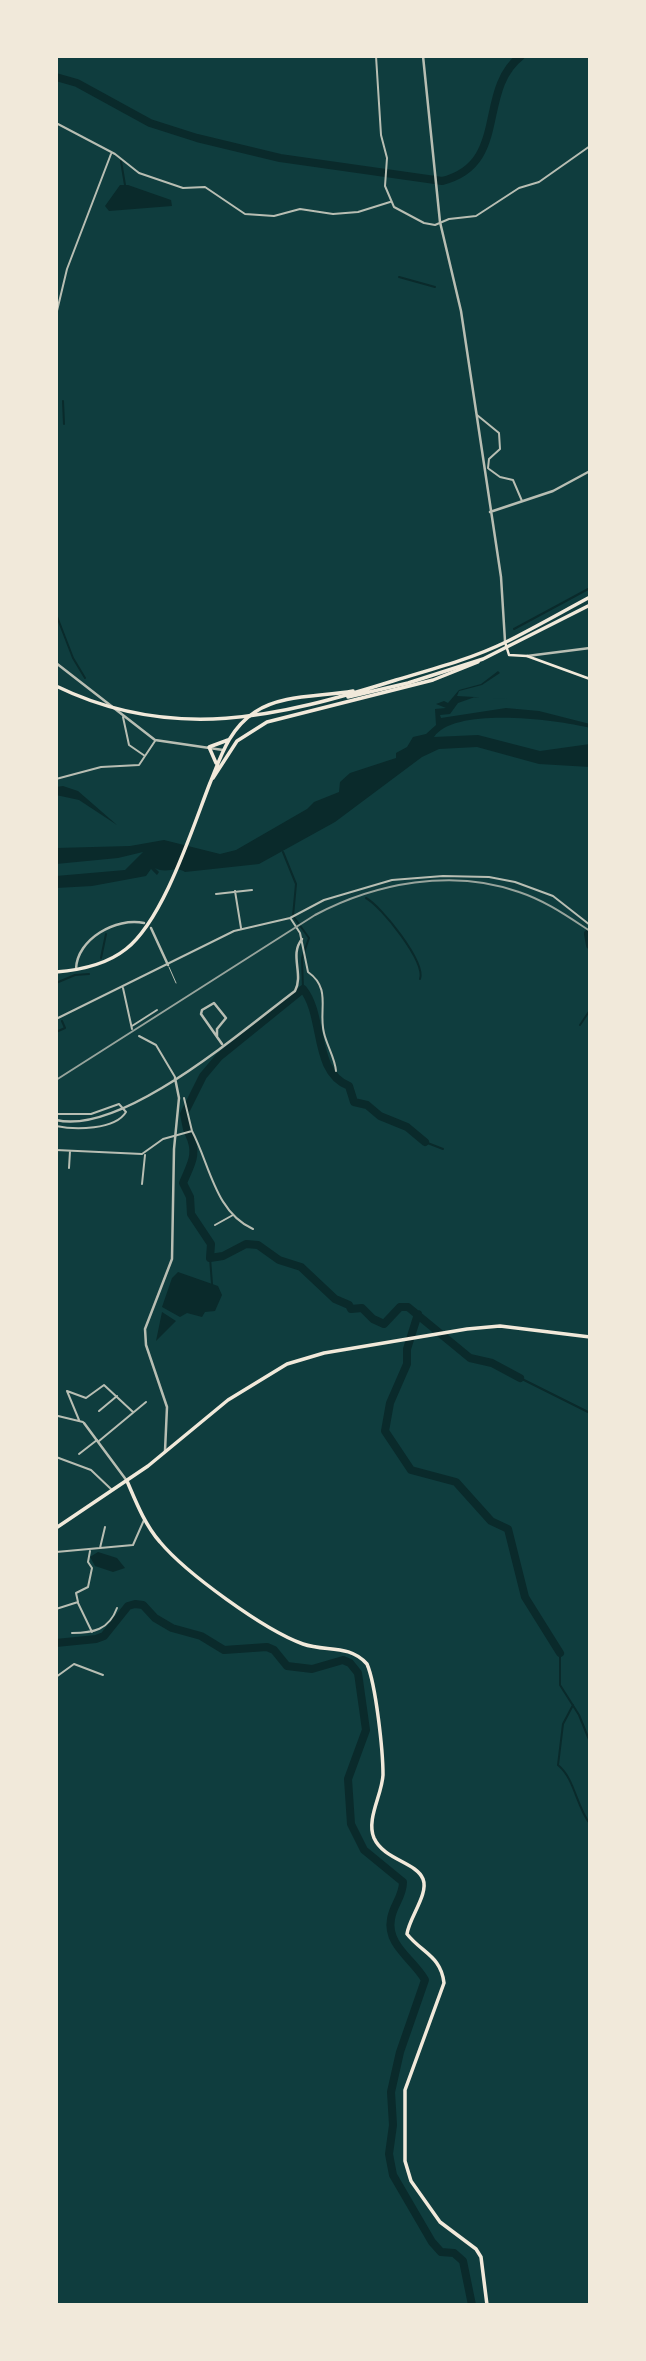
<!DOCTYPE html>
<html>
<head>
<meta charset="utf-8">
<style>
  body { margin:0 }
  #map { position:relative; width:646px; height:2361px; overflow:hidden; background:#0f3d3e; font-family:"PT Sans Narrow",sans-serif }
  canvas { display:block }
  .frame { position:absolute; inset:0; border:58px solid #f1e9da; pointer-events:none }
</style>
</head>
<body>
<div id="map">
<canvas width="646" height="2361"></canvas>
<div class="frame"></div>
</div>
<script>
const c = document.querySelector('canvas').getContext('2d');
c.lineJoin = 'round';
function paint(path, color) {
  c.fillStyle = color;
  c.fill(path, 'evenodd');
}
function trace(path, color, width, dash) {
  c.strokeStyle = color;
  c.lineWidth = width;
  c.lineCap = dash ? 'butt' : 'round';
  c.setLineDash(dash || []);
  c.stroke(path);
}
paint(new Path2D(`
  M120,185H128L171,200L172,206L109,211L105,206Z
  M498,671L500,673L482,685L459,691L457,696L510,699L475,697L458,703L450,714L440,715L441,718L506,708L539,711L590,724V728C558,720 455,706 434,737L478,735L540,751L590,744V767L539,764L477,747L439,749L422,757L335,822L259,864L185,872C176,866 166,874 155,868L159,872L157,875L151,869L146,876L92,886L56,888V876L125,870L143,852L118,858L56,864V848L130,846L164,840L220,854L236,850L307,809L314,802L339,792L340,782L350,773L396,758V753L407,747L413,737L426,734L436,725L435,709L446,708L436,704L444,701L448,703L459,690L481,684Z
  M63,786L78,791L117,825L79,800L56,795V787Z
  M178,1272L218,1286L222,1295L215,1311L205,1312L202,1317L187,1313L180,1317L162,1307L172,1278Z
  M162,1312L176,1321L156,1341Z
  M98,1552L117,1558L125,1568L113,1572L95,1566L90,1557Z`), '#0a2a2b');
trace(new Path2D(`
  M514,56L517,59
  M121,161L125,185
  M399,277L435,287
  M63,401L64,424
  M56,614L73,658L85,678
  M514,629L590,588
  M283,852L296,884L293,916L309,938L302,958L303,989
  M366,898C381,906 426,962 420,979
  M101,958L106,934
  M56,983L75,975L89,974
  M580,1025L590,1010
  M57,1037L56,1032L65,1028L62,1021
  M425,1142L443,1149
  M210,1258L212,1284
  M520,1378L590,1413
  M560,1653V1685L579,1715L590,1742
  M573,1705L563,1724L558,1765C575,1779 576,1806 590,1824`), '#0a2a2b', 2);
trace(new Path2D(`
  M56,77L77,83L150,123L197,138L280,158L442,181C510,164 476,91 521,56
  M588,934L590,945
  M187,1129L184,1114L203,1076L219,1057L303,989C325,1016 312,1072 349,1086L354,1102L367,1105L380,1116L407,1127L425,1142
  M189,1134C199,1155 190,1165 183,1183L190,1197L191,1214L211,1244L210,1258L223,1256L246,1244L258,1245L279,1260L301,1267L335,1299L349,1305L351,1309L362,1308L373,1319L384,1324L400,1307H408L470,1358L492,1363L520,1378
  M418,1314L407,1349V1364L390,1403L385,1431L411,1470L456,1482L491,1521L508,1529L525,1597L560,1653
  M56,1643L96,1639L104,1636L128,1606L135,1604L143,1605L155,1618L172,1628L201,1636L224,1650L267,1647L274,1650L287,1666L312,1669L343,1660L350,1663L358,1673L366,1730L348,1779L351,1824L364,1850L403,1882C403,1897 393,1905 391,1919C386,1945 414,1960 425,1980L400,2052L391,2092L393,2125L389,2154L393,2175L432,2242L441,2252L454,2253L463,2261L472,2305`), '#0a2a2b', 8);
trace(new Path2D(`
  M169,967L176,983`), '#b8beb3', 1);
trace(new Path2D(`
  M376,56L381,135L387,158L385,186L394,207L424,223L435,225L449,219L476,216L519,188L539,182L590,146
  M56,123L115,154L139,173L183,188L205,187L245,214L274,216L300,209L333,214L358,212L390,202
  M56,315L67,269L111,154
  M477,415L499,433L500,449L489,459L488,468
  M489,469L500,477L513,480L522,501
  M123,717L129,745L145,756
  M56,779L101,767L139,765L155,741
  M235,891L241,928
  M216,894L252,890
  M291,919L300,933L308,972C332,989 318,1010 324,1033C327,1046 335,1058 336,1071
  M123,988L132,1029
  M56,1019L234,931L290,918L324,900L392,880L443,876L489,877L515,882L553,896L590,925
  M132,1026L157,1010
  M139,1036L156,1045L175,1077
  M184,1098L192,1131
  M56,1114H91L119,1104L126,1112C115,1130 75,1130 56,1126
  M56,1150L142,1154L163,1139L192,1131C210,1165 215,1212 253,1229
  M69,1168L70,1151
  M142,1184L145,1155
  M215,1225L233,1215
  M99,1411L117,1396
  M56,1416V1447
  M58,1416L83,1422
  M79,1420L67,1391L86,1398L104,1385L133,1412
  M99,1441L146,1402
  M79,1454L97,1440
  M56,1457L91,1470L112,1490
  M100,1548L105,1527
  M56,1552L133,1545L144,1520
  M78,1603L92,1632
  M56,1609L78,1602L76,1593L88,1587L92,1568L88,1562L90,1551
  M72,1633C93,1633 109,1630 117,1608
  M56,1677L74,1664L103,1675`), '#b8beb3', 2);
trace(new Path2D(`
  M423,56L440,222L461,311L501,577L505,641
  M490,512L553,491L590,471
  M527,656L590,648
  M56,663L155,740L223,750
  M151,928L168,965
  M76,969C77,939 116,917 144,923
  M217,1036V1029L226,1018L214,1003L202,1010L201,1014L222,1044
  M56,1120C122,1136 243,1030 295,991C304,974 289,955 302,939
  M84,1423L127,1481
  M165,1451L167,1407L146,1345L145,1329L172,1259L174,1149L179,1098L175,1078`), '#b8beb3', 2.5);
trace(new Path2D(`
  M505,642L509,655L527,656L590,679`), '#f1e9da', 2.5);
trace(new Path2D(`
  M216,763L209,747L228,740
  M213,778L237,741L267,722L433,680L478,662
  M56,972C81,970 106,965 126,949C164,919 192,829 210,783C221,756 229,729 255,712C282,694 321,697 353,691
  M127,1481C136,1502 145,1525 160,1542C186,1573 264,1630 303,1644C326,1652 349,1644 367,1664C376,1685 383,1751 383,1775C382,1795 366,1819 374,1838C384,1860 416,1862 423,1879C429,1894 409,1918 407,1934C422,1953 441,1956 444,1983L405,2090V2161L411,2181L440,2222L476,2249L481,2257L487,2305
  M56,1528L148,1466L228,1400L287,1364L324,1353L467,1329L500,1326L590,1337`), '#f1e9da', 3.5);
trace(new Path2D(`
  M56,686C173,743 279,717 396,680C433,669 471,659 506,642C534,628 562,612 590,597
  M348,697L408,683L483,659L590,605`), '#f1e9da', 3.5);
trace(new Path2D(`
  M56,1080L315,915C375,883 453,868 519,892C546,901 567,916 590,931`), '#97a49c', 2);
</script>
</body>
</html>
